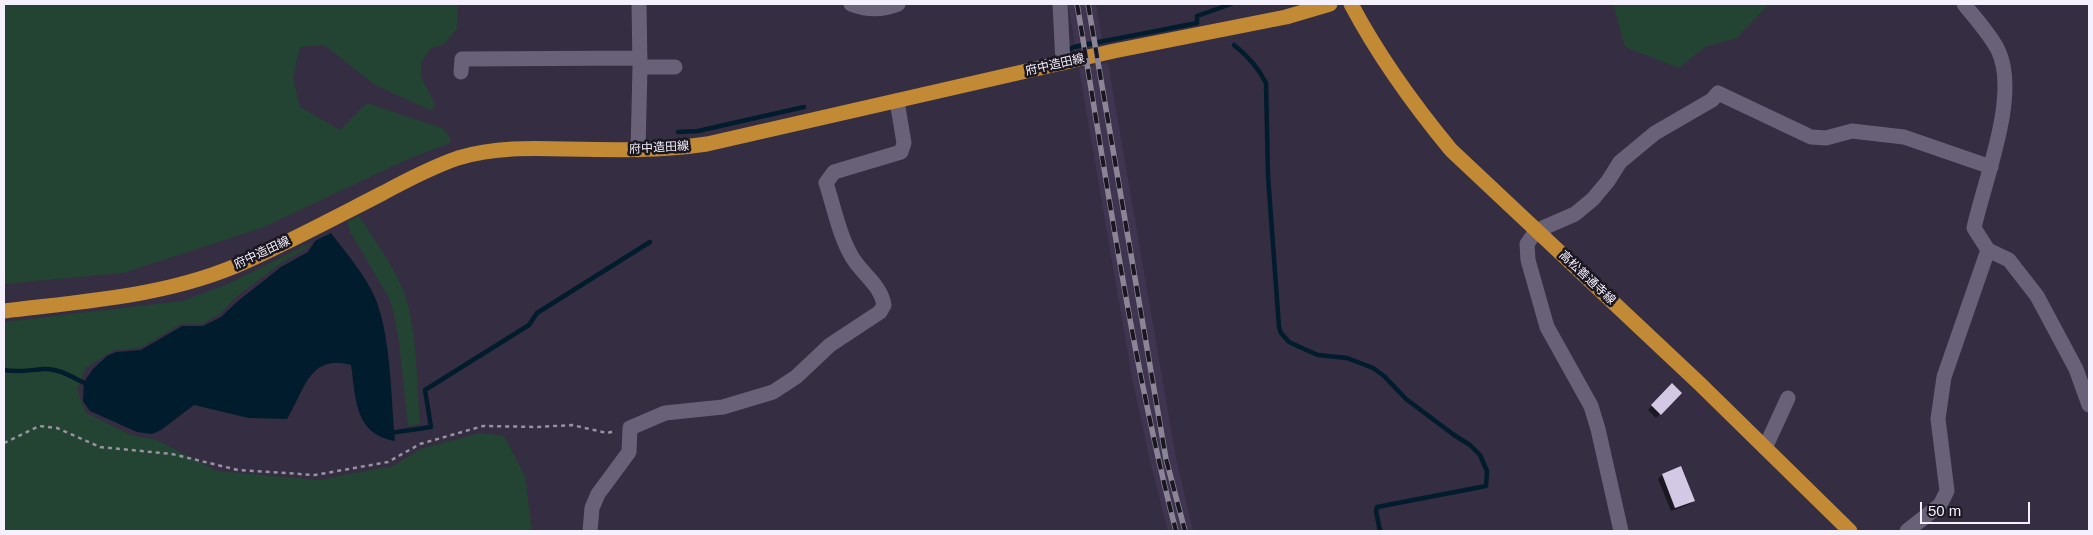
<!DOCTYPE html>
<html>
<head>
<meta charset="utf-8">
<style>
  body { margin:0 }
  #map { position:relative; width:2093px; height:535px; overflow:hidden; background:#352d41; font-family:Arial,sans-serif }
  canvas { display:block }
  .frame { position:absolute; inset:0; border:5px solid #f5f0fe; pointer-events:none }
  .scale { position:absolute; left:1920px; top:502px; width:110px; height:22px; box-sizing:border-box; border:2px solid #f5f0fe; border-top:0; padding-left:6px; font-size:15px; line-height:18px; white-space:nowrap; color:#f5f0fe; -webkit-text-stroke:4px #1b1720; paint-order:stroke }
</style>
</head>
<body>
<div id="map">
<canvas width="2093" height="535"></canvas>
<div class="frame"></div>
<div class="scale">50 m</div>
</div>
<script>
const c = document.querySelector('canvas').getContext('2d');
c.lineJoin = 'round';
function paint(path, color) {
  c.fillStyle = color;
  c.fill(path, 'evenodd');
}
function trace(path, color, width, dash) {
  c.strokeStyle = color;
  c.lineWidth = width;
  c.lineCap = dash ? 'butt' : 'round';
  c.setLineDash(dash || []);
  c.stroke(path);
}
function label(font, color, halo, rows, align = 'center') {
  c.font = font + ' Arial,"Noto Sans JP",sans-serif';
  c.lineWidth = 5;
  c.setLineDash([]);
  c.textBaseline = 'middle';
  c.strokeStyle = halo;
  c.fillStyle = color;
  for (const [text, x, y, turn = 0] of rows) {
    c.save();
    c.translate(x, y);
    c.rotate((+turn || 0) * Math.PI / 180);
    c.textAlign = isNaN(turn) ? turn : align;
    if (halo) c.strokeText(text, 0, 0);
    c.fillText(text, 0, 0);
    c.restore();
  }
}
paint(new Path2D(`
  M1068,4H1096L1102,38L1075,44Z
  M1108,63L1176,458L1193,531H1168L1151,465L1133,383L1079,69Z`), '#403550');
paint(new Path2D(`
  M4,4H458L457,29L443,45L431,48L421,63V77L435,104L432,111L375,85L324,45L300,47L293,78L300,107L340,130L367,103L442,128L450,137V143L406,160L262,228L123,273L4,284Z
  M1613,4H1769L1737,38L1705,47L1679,68L1625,47Z
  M359,216C375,241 395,267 405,295C417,331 417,386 420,424L408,426L399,342L393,310L389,298L349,230L348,221Z
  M312,242L306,249L281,263L235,298L221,313L202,324H181L140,348L114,350L86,368L77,389L86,413L131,435L157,440L217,471L319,480L393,466L420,449L480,433L504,436L525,476L532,531H4V322L182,301L228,284Z`), '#234333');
paint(new Path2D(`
  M331,233C347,254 366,276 376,300C391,338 391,399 395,441C354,434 356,398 351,365C308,353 304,393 287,419L249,418L194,405L161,430L152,434L137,432L90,411L83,401L84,382L93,369L107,356L116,352L141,350L182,326H203L221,317L238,301L281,267L308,252L315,241Z`), '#001c2d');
paint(new Path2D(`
  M1672,385L1680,393L1656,418L1648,410Z
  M1680,468L1693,500L1690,504L1671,511L1658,479L1662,475Z`), '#0007');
trace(new Path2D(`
  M1234,45C1248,56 1258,67 1266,83L1268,176L1279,327L1281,333L1289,342L1304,349L1318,355L1347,358L1373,368L1384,376L1406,399L1454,435L1470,445L1480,455L1487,471L1486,486L1377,507L1376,511L1380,531
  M1066,51L1074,47L1197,23V16L1231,4
  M678,132L698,131L804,107
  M4,370C18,373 29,370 44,369C59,368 75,379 89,385
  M390,433L431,427L425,390L529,325L537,313L650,242`), '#001c2d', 4.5);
paint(new Path2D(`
  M1672,383L1682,393L1661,415L1651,405Z
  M1681,466L1695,501L1675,508L1662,474Z`), '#d3c9e4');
trace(new Path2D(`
  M4,443L39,426L57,428L100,447L172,454L238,470L315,475L388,462L420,444L483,426L538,427L572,425L607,433L615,431`), '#9892a2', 2.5, [4, 4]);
trace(new Path2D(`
  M851,4C866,10 883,10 898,4
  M1060,4L1063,63
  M1964,4C1975,18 1990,34 1998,50C2020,95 1984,181 1974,228L1988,250L2009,260L2037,296L2076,369L2089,405
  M640,67H675
  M461,72L462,59L640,58
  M638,150L640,67L639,4
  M1765,448L1788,398
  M590,531L592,508L598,494L629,452L630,428L665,413L723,407L773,392L796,377L830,345L880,312L884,305C881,285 862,274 852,257C839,235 834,207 826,183L834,172L901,152L904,143L897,101
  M1621,531L1598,429L1591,406L1547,327L1528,260L1527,244L1536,231L1575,214L1593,199L1608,181L1620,162L1655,133L1712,100L1718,93L1811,137L1826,138L1852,131L1904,137L1991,167
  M1907,531L1940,505L1947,491L1938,419L1944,377L1988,250`), '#696178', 15);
trace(new Path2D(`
  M1351,4C1379,57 1413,104 1451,150L1700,384L1850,531
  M4,311C86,301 171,296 247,261C293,240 338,216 383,193C407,180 432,167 458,158C494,147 531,148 567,149C614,150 660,151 707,144L1114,51L1286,17L1330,4`), '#c28a35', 15);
const rail = new Path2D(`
  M1077,4C1107,180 1131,358 1176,531
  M1088,4L1166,459L1185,531`);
trace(rail, '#8b8596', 5.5);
trace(rail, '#1b1720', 4, [11]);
label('12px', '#f5f0fe', '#1b1720', [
  ["府中造田線",1055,65,-13],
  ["府中造田線",659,148,-3],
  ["府中造田線",262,253,-25],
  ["高松善通寺線",1587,278,43]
]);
</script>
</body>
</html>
